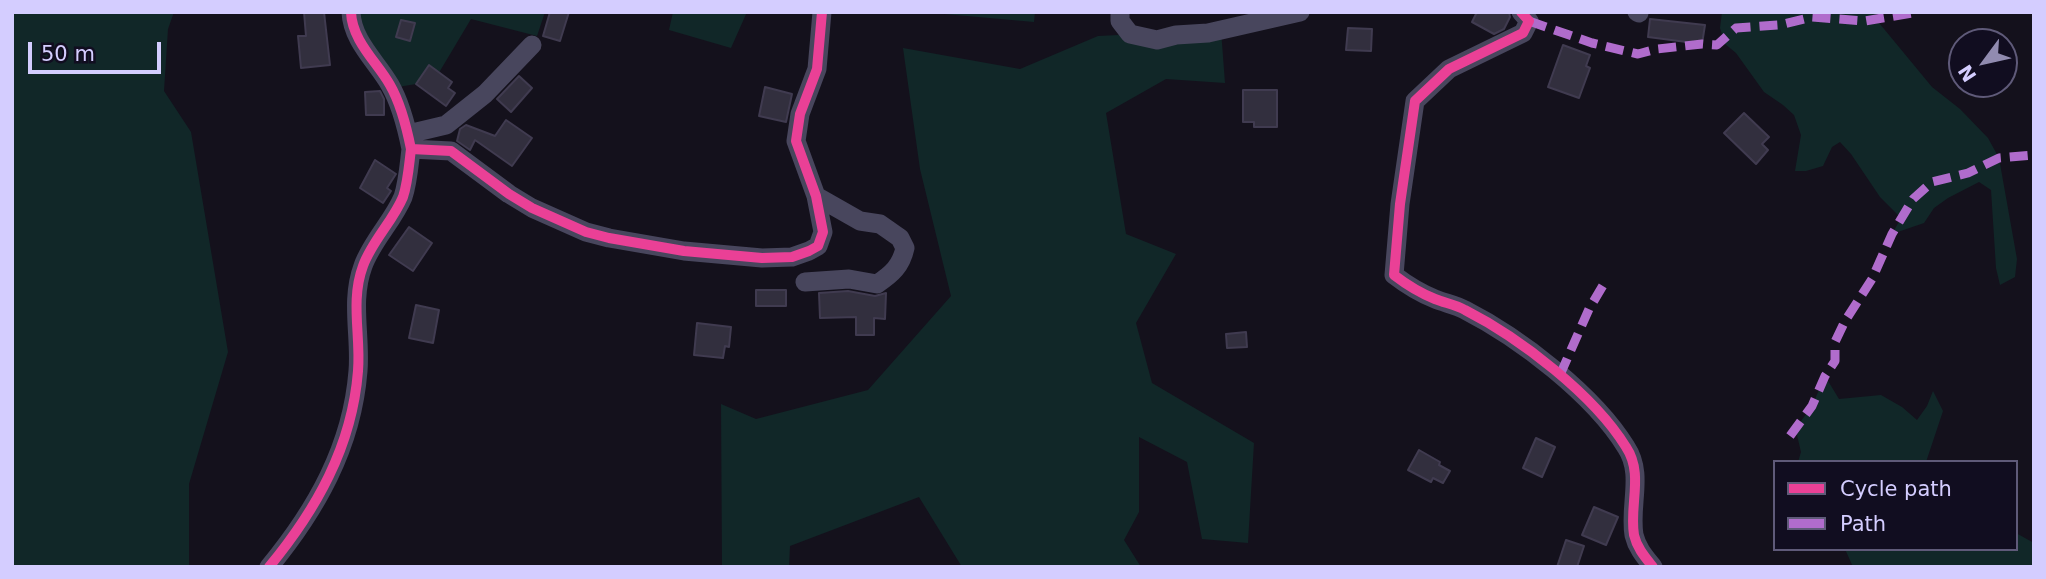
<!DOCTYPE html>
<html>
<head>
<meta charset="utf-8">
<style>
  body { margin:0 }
  #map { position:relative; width:2046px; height:579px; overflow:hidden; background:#14111c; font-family:"DejaVu Sans",sans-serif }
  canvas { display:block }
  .frame { position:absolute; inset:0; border:14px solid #d4cdff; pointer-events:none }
  .legend { position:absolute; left:1773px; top:460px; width:245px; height:91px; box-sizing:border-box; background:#110d20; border:2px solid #5f5a79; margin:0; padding:9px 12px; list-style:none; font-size:21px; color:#d4cdff }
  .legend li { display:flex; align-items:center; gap:14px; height:35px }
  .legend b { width:35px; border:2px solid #5f5a79 }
  .north { position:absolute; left:1948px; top:28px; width:70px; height:70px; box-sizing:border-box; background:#110d20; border:2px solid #5f5a79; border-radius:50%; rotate:237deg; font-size:19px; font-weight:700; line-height:28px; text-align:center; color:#d4cdff }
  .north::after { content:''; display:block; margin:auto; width:24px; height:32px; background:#918bb0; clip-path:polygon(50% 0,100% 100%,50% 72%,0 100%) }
  .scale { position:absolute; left:28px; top:42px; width:133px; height:32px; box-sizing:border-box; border:4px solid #d4cdff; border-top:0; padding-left:9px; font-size:21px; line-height:24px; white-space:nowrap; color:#d4cdff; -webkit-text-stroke:5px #110d20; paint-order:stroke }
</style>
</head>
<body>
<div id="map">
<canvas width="2046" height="579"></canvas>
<div class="frame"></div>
<ul class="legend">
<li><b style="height:9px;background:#ea4096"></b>Cycle path</li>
<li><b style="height:9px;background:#b06ccc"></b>Path</li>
</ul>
<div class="north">N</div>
<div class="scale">50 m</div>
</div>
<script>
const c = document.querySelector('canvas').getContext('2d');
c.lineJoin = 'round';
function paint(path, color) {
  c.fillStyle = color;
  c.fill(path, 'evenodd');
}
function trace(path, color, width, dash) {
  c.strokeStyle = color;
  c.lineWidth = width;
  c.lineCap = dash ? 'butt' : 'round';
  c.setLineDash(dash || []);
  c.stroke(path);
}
paint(new Path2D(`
  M12,12H174L168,29L164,91L191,132L228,352L189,484V567H12Z
  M351,12H545L537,36L471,19L434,81L392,88Z
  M673,12H747L731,48L669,30Z
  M922,12H1035L1034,22Z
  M1722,12H1876L1875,18L1932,87L1960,109L1988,138L1999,158L2017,259L2015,277L2000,285L1996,268L1991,190L1979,182L1948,198L1934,208L1924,223L1892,234L1901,218L1880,197L1851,154L1840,142L1832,147L1823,166L1806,171H1795L1801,135L1794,115L1783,105L1764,92L1736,53L1725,44L1720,28Z
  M1221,30L1225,83L1166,79L1106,113L1126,234L1176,254L1136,323L1152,383L1254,443L1248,543L1202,539L1187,462L1139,437V512L1124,540L1141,567H962L919,497L790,546L789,567H722L721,404L756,419L868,390L951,296L920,169L903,48L1020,69L1098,36Z
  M1825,376L1839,399L1881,395L1902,407L1917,420L1927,406L1933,391L1943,411L1926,462H1798L1801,452L1797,435L1790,436L1812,406Z
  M2016,533L2034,543V567H1853L1845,549H2016Z`), '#112728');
const building = new Path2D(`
  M304,12H324L330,65L301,68L298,36H306Z
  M550,12H569L560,41L543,36Z
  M1477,12H1509L1510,17L1504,29L1494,34L1472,22Z
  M1650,19L1705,25L1702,44L1648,37Z
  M401,20L415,23L410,41L396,37Z
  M1348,28L1372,29L1371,51L1346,50Z
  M1563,45L1590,55L1586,66L1590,68L1579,98L1548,87Z
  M429,65L452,82L448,88L455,93L446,106L416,84Z
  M519,76L532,88L511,112L497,99Z
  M765,87L792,94L786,122L759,116Z
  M1243,90H1277V127H1254V122H1243Z
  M380,91L384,99V115H366L365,92Z
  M1744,113L1769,137L1762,144L1768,150L1756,164L1724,133Z
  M506,120L532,138L512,166L475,140L470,150L457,141L460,129L466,125L495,136Z
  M375,160L396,174L387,188L391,191L383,203L360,188Z
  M409,227L432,243L413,271L389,255Z
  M756,290H786V306H756Z
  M848,291L875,296L886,293L885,319L874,318V335H856V317L820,318L819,293Z
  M416,305L439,310L433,343L409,338Z
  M697,323L731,327L729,347L725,346L723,358L694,355Z
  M1246,332L1247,347L1227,348L1226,334Z
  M1536,438L1555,447L1542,477L1523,468Z
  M1419,450L1440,462L1439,465L1450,471L1443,483L1433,478L1431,482L1408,470Z
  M1594,507L1618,517L1606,545L1582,535Z
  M1566,540L1584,546L1577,567H1557Z`);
paint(building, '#322f3e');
trace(building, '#403b50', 2);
trace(new Path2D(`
  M351,12C352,41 377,62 390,85C401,104 407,129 411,149L451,151L509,194L532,208L586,232L609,238L684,251L762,258L792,257L809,251L818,246L823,232L816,196L796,141L800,114L817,69L822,12
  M1120,12V21L1130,34L1157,40L1176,35L1208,33L1300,12
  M1521,12L1529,21L1523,33L1449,69L1415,101L1400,204L1394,275C1407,285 1420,293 1435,299C1445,303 1456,305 1465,310C1520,338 1594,395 1626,447C1644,474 1629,505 1634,535C1637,548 1645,557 1653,567
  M1637,12L1639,13
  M408,134L446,125L485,94L532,45
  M805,282L849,279L877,284C892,274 901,266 905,248L900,238L880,224L860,221L816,196
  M269,567C316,510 352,447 358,371C361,336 350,301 363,266C372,241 393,221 403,197C408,182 409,165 411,149`), '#48465d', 19);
trace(new Path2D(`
  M1529,21L1592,43L1638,54L1657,49L1702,44L1717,45L1736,28L1779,25L1812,17L1865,21L1918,12
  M1560,375L1589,309L1605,282
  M1790,436L1812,406L1825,376L1835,361V342L1845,321L1872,279L1892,234L1913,199L1932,182L1968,173L1999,158L2034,155`), '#b06ccc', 9, [18, 9]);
trace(new Path2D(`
  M351,12C352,41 377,62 390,85C401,104 407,129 411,149L451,151L509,194L532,208L586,232L609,238L684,251L762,258L792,257L809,251L818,246L823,232L816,196L796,141L800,114L817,69L822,12
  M1521,12L1529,21L1523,33L1449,69L1415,101L1400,204L1394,275C1407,285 1420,293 1435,299C1445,303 1456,305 1465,310C1520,338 1594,395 1626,447C1644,474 1629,505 1634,535C1637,548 1645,557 1653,567
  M269,567C316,510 352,447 358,371C361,336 350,301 363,266C372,241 393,221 403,197C408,182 409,165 411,149`), '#ea4096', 10);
</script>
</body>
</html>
